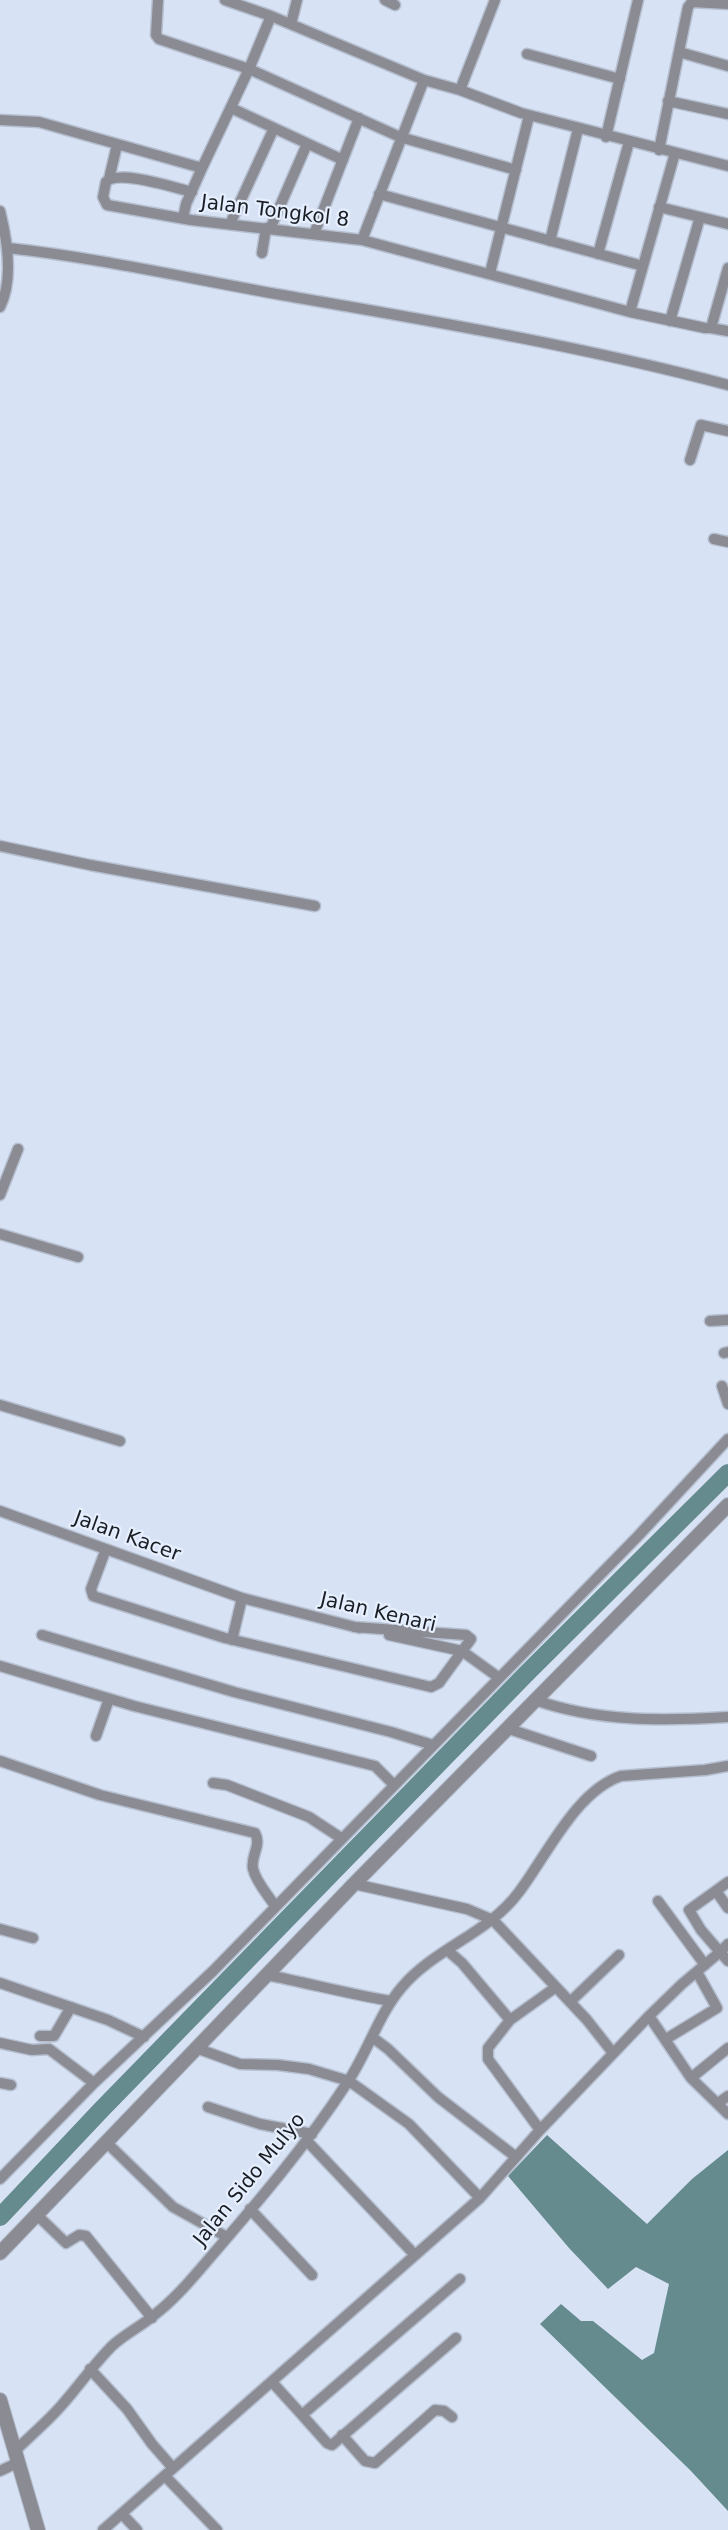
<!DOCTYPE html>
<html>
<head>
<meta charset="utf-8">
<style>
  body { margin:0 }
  canvas { display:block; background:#d7e2f5 }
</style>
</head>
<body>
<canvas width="728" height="2530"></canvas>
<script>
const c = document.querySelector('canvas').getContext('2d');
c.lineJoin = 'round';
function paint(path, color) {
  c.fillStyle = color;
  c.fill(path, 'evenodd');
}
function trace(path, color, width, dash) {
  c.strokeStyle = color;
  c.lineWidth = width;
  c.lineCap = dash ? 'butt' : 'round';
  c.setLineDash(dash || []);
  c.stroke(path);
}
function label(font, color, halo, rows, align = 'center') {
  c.font = font + ' "DejaVu Sans",sans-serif';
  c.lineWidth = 4.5;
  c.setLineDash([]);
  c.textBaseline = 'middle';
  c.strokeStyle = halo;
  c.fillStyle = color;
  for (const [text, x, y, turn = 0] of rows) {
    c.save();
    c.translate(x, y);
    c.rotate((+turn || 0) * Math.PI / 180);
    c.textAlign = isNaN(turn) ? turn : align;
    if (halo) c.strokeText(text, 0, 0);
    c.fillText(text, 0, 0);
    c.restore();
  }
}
paint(new Path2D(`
  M547,2135L647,2224L692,2179L728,2150V2511L691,2471L540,2324L561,2304L581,2321H593L642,2360L654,2353L669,2284L636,2267L608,2289L569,2248L508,2176Z`), '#658b8f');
trace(new Path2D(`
  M0,2217L101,2110L526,1674L728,1473`), '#658b8f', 18);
const minor = new Path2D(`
  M158,0L156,35L159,39L249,69L202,168L186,204L183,218
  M225,0L271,16L424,80L460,90L521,113L728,166
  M385,0L395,5
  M271,16L249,69L400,137L516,170
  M291,24L297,0
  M679,52L728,66
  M527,54L620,79
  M460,90L495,0
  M668,101L728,114
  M231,108L274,128
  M0,120L39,122L202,168
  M606,137L638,0
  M659,150L688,7L692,2L728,4
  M109,179L117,145
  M192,192C175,188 118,169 106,182L103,197L107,205L191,220L362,240L630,312L705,328H711L728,268
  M379,194L643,266
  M659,207L728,224
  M0,211C7,239 14,279 0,307
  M230,224L274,128L343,160
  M270,229L307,144
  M314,234L359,118
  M362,240L424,80
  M550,241L578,129
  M8,248C100,258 191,279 282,295C432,321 581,346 728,385
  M262,253L266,228
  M598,254L629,142
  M490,273L529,116
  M630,312L675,153
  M670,321L700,217
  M711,328L728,331
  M690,460L701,425L728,431
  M714,539L728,542
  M0,846L90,865L315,906
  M0,1195L18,1149
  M0,1234L78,1257
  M710,1321L728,1320
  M724,1353L728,1352
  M722,1386L728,1404
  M0,1405L120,1441
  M0,1511L242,1598L359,1628
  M106,1549L91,1589L93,1596L225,1638L431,1687L439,1683L471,1639L466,1635L354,1627
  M42,1635L234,1692L391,1732L433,1745
  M389,1635L462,1651L498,1677
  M232,1640L242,1598
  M0,1666L134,1706L375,1766L394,1785
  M535,1700C598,1722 662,1721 728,1717
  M509,1729L591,1756
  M96,1736L109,1699
  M0,1761L100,1795L255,1833C262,1845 250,1857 253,1869C256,1882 268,1895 275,1906
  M213,1783L227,1785L309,1817L341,1838
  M728,1882L689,1910L701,1930L720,1952L728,1944
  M354,1884L467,1909L493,1920L587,2020L613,2053
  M716,1891L728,1908
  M658,1901L705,1965
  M0,1929L33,1938
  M447,1950L462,1963L510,2020L556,1987
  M267,1975C308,1983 349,1994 391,2001
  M0,1983L108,2020L144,2037
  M570,2002L619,1955
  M649,2016L682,1984L720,1952L728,1961
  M510,2020L488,2048V2059L540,2130
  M40,2036H54L71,2007
  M372,2037L388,2049L438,2097L516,2157
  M666,2039L717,2008L697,1972
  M0,2043L32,2050L49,2049L94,2083
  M196,2048L240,2064L278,2065L309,2069L349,2081L409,2124L480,2198
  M691,2078L728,2114
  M0,2083L11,2085
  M718,2103L728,2096
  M208,2107L260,2124L312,2134
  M307,2141L414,2254
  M106,2142L173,2207L227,2237
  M0,2179L94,2083L213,1971L639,1535L728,1439
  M250,2209L312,2275
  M37,2215L66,2243L79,2235L86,2236L152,2318
  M90,2369L127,2409L152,2444L173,2468
  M272,2382L302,2415L460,2279
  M302,2415L327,2443L332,2445L456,2338
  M342,2435L365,2461L375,2463L435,2410L444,2411L452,2417
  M15,2451C30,2436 47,2422 61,2406C79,2386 93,2365 112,2346C125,2334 140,2327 153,2316C174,2300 191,2280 208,2260C257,2203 306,2146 347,2083C368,2052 378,2015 402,1987C435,1948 488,1934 519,1892C547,1855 576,1791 621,1776L705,1770L728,1766
  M0,2471L19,2462
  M165,2476L217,2530
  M122,2514L137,2530
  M103,2530L480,2198L540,2130L649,2016L691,2078L728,2048`);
const tertiary = new Path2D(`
  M0,2253L354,1884L728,1505
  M0,2400L38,2530`);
trace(minor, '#b5bfcf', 13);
trace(tertiary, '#b5bfcf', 16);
trace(minor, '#8b8b93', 10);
trace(tertiary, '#8b8b93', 14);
label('20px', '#1a1d24', '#e6effe', [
  ["Jalan Tongkol 8",275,212,7],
  ["Jalan Kacer",127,1537,20],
  ["Jalan Kenari",378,1613,13],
  ["Jalan Sido Mulyo",250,2180,-51]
]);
</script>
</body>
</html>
